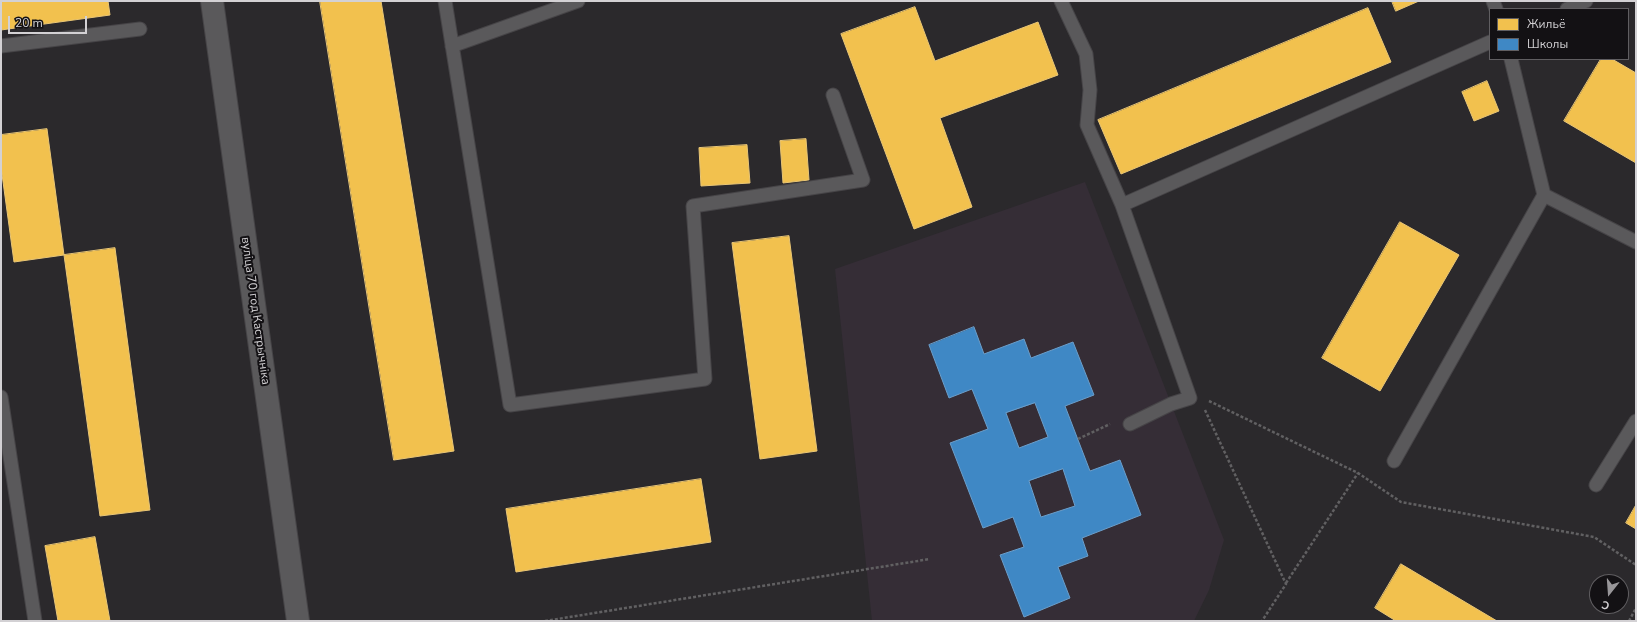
<!DOCTYPE html>
<html>
<head>
<meta charset="utf-8">
<style>
  body { margin:0 }
  #map { position:relative; width:1637px; height:622px; overflow:hidden; background:#2b292c; font-family:"Nunito Sans",sans-serif }
  canvas { display:block }
  .frame { position:absolute; inset:0; border:2px solid #d3d1d4; pointer-events:none }
  .legend { position:absolute; left:1489px; top:8px; width:140px; height:52px; box-sizing:border-box; background:#131114; border:1px solid #605e61; margin:0; padding:5px 7px; list-style:none; font-size:12px; color:#d3d1d4 }
  .legend li { display:flex; align-items:center; gap:8px; height:20px }
  .legend b { width:20px; border:1px solid #605e61 }
  .north { position:absolute; left:1589px; top:574px; width:40px; height:40px; box-sizing:border-box; background:#131114; border:1px solid #605e61; border-radius:50%; rotate:197deg; font-size:11px; font-weight:700; line-height:16px; text-align:center; color:#d3d1d4 }
  .north::after { content:''; display:block; margin:auto; width:14px; height:18px; background:#989699; clip-path:polygon(50% 0,100% 100%,50% 72%,0 100%) }
  .scale { position:absolute; left:8px; top:16px; width:79px; height:18px; box-sizing:border-box; border:2px solid #d3d1d4; border-top:0; padding-left:5px; font-size:12px; line-height:14px; white-space:nowrap; color:#d3d1d4; -webkit-text-stroke:3px #131114; paint-order:stroke }
</style>
</head>
<body>
<div id="map">
<canvas width="1637" height="622"></canvas>
<div class="frame"></div>
<ul class="legend">
<li><b style="height:11px;background:#f2c14e"></b>Жильё</li>
<li><b style="height:11px;background:#3f88c5"></b>Школы</li>
</ul>
<div class="north">С</div>
<div class="scale">20 m</div>
</div>
<script>
const c = document.querySelector('canvas').getContext('2d');
c.lineJoin = 'round';
function paint(path, color) {
  c.fillStyle = color;
  c.fill(path, 'evenodd');
}
function trace(path, color, width, dash) {
  c.strokeStyle = color;
  c.lineWidth = width;
  c.lineCap = dash ? 'butt' : 'round';
  c.setLineDash(dash || []);
  c.stroke(path);
}
function label(font, color, halo, rows, align = 'center') {
  c.font = font + ' "Nunito Sans",sans-serif';
  c.lineWidth = 4;
  c.setLineDash([]);
  c.textBaseline = 'middle';
  c.strokeStyle = halo;
  c.fillStyle = color;
  for (const [text, x, y, turn = 0] of rows) {
    c.save();
    c.translate(x, y);
    c.rotate((+turn || 0) * Math.PI / 180);
    c.textAlign = isNaN(turn) ? turn : align;
    if (halo) c.strokeText(text, 0, 0);
    c.fillText(text, 0, 0);
    c.restore();
  }
}
paint(new Path2D(`
  M1085,182L1224,540L1209,590L1194,621H872L835,269Z`), '#352d36');
const homes = new Path2D(`
  M1,1H108L110,15L1,30Z
  M320,1H381L454,451L394,460Z
  M1392,1H1419L1396,11Z
  M915,7L935,61L1038,22L1058,75L940,118L972,207L914,229L841,34Z
  M1368,8L1391,62L1121,174L1098,120Z
  M1601,59H1612L1636,73V163L1564,121Z
  M1487,81L1499,111L1474,121L1462,92Z
  M47,129L64,255L14,262L1,167V135Z
  M806,139L809,180L783,183L780,141Z
  M747,145L750,183L701,186L699,148Z
  M1400,222L1459,255L1380,391L1322,358Z
  M789,236L817,451L760,459L732,243Z
  M115,248L150,510L100,516L64,255Z
  M701,479L711,542L516,572L506,509Z
  M1636,505V529L1626,523Z
  M95,537L110,621H58L45,546Z
  M1401,564L1497,621H1396L1375,608Z`);
paint(homes, '#f2c14e');
trace(homes, '#e9c676', 1);
const schools = new Path2D(`
  M974,327L984,354L1024,339L1031,358L1073,342L1094,395L1065,406L1090,471L1120,460L1141,515L1082,538L1088,556L1058,567L1070,598L1024,617L1000,555L1024,547L1013,517L983,528L950,443L988,429L972,389L949,398L929,345ZM1035,403L1048,437L1019,448L1006,413ZM1063,469L1075,506L1041,517L1029,481Z`);
paint(schools, '#3f88c5');
trace(schools, '#6b9eca', 1);
const lane = new Path2D(`
  M445,1L510,405L705,379L693,206L863,180L833,95
  M1061,1L1086,54L1090,90L1087,125L1122,205
  M1493,1L1496,9
  M1567,9L1586,1
  M1,46L140,29
  M452,46L578,1
  M1544,195L1636,242
  M1,397L35,621
  M1130,424L1171,404L1190,398L1122,205L1490,42
  M1394,461L1544,195L1511,59
  M1596,485L1636,421`);
const street = new Path2D(`
  M212,1L298,621`);
trace(lane, '#464447', 15);
trace(street, '#464447', 24);
trace(new Path2D(`
  M1209,401L1358,473L1401,502L1594,537L1636,565
  M1205,410L1286,584L1262,621
  M1078,439L1110,424
  M1286,583L1358,473
  M545,621L930,559
  M1629,621L1636,608`), '#616062', 2.5, [3, 2]);
trace(lane, '#5a595b', 13);
trace(street, '#5a595b', 22);
label('12px', '#d3d1d4', '#131114', [
  ["вуліца 70 год Кастрычніка",255,311,82]
]);
</script>
</body>
</html>
